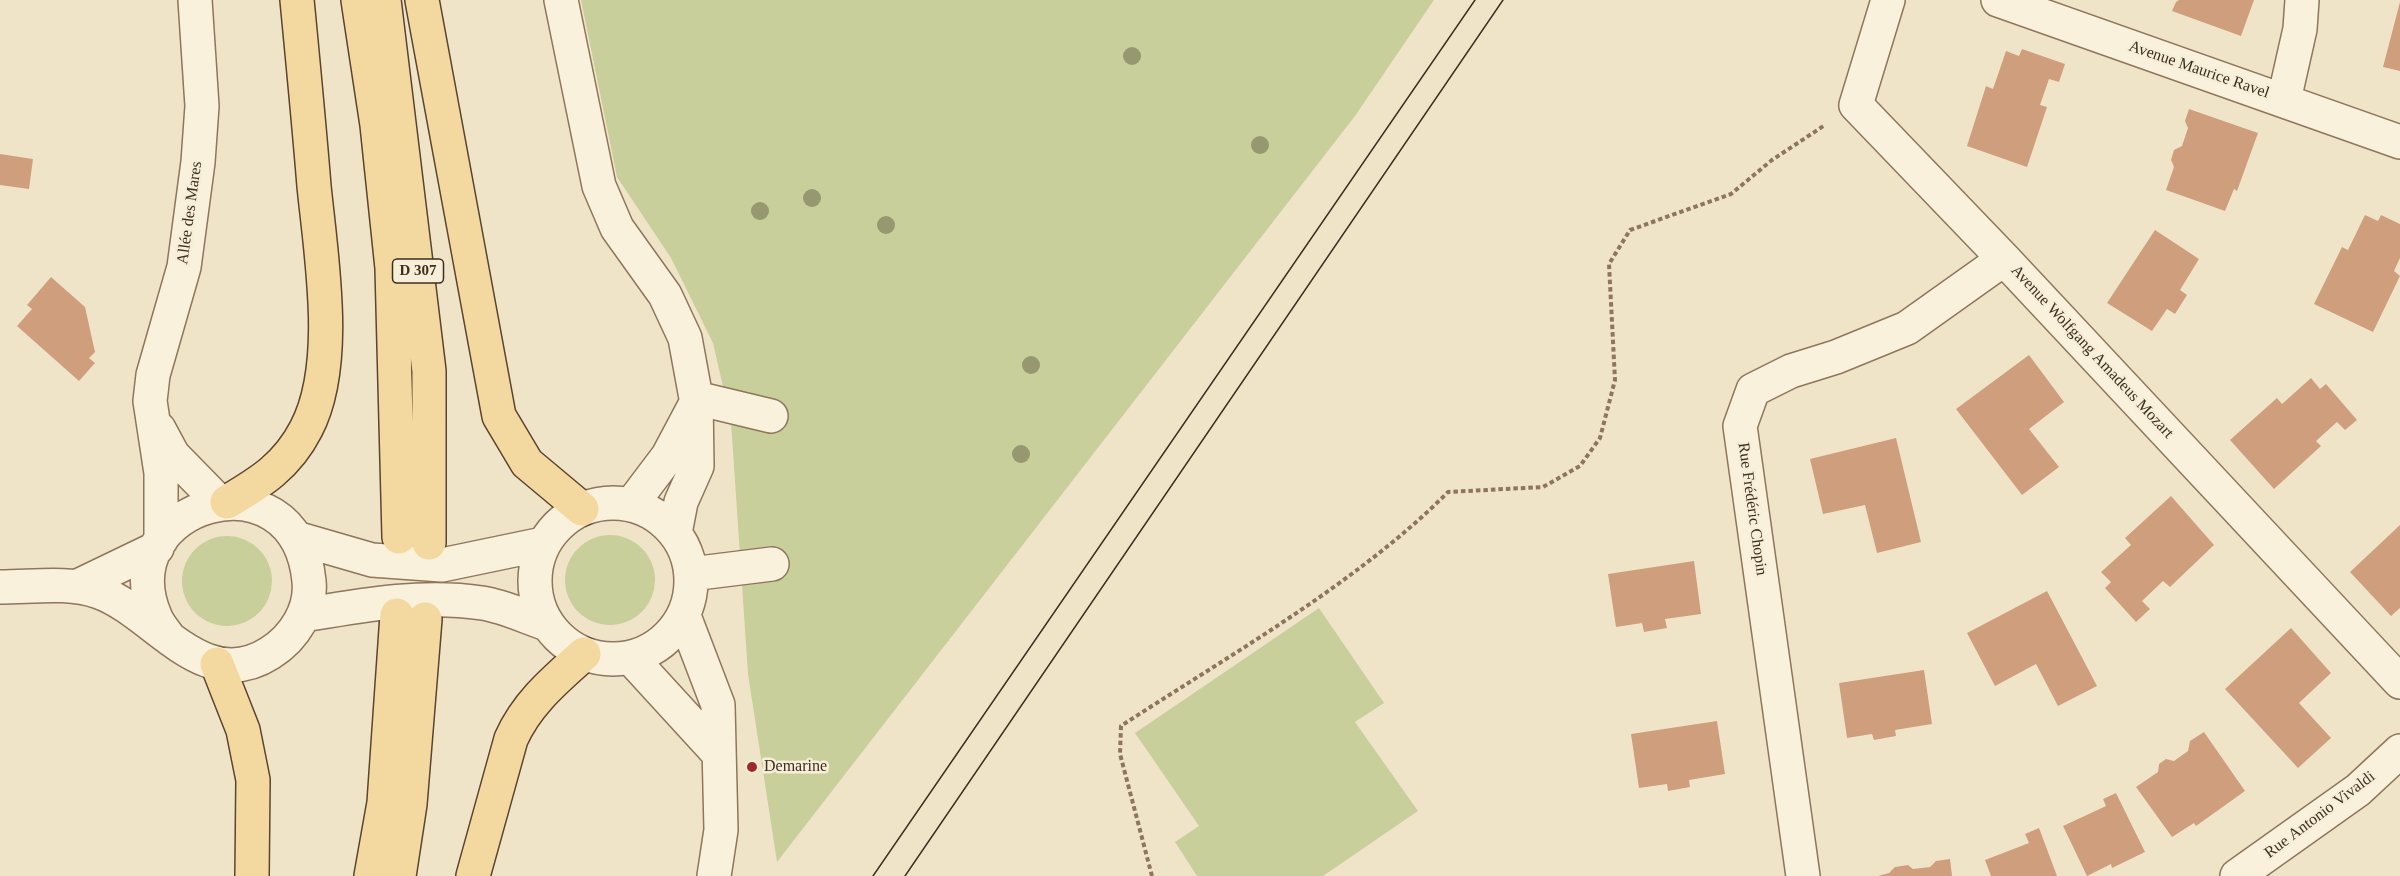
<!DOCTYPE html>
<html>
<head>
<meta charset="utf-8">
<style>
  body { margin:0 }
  canvas { display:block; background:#f0e4c8 }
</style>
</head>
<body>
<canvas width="2400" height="876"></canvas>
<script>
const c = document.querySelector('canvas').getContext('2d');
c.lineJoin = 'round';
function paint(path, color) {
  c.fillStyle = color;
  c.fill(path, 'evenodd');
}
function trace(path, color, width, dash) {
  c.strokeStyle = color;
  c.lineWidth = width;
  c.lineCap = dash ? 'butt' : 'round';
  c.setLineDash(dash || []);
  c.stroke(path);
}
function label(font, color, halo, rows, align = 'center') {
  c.font = font + ' Georgia,serif';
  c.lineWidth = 5;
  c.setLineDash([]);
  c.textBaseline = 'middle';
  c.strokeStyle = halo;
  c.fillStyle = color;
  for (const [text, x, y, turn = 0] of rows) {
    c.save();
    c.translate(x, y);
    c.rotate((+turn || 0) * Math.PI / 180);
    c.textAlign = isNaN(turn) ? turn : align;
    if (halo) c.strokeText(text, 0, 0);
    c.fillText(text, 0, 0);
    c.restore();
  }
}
paint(new Path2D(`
  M581,0H1434L1355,116L777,862L748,674L731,422L713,343L671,258L617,177Z
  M565 580a45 45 0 1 1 90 0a45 45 0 1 1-90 0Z
  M182 581a45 45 0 1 1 90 0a45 45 0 1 1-90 0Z
  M1319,608L1384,703L1355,722L1418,811L1323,876H1197L1175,842L1199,826L1135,733Z`), '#c9cf9b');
paint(new Path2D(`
  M2179,0H2254L2241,36L2172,11L2176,2Z
  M2400,2V71L2383,67Z
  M2022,49L2065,64L2059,82L2049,79L2040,105L2047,107L2027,167L1967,146L1986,86L1993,89L2006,51L2019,56Z
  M2189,109L2258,133L2237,191L2234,189L2225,211L2166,190L2174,167L2171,160L2174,150L2182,146L2188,128L2185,121Z
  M0,154L33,159L29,189L0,185Z
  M2365,215L2378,221L2381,215L2400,224V258L2394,271L2400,276L2373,332L2314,304L2342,247L2348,250Z
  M2155,230L2199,259L2180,290L2187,295L2175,314L2167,309L2152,331L2107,303Z
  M51,277L85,307L95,352L89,358L95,363L79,381L17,326L32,309L27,305Z
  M2029,355L2064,402L2029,429L2059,467L2022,495L1956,409Z
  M2311,378L2320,389L2326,384L2357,420L2345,430L2337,422L2316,441L2321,446L2274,489L2230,440L2277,398L2282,404Z
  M1896,438L1921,542L1877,553L1865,505L1823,514L1810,459Z
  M2171,496L2214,545L2170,587L2163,581L2142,601L2150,609L2136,622L2105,588L2111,582L2101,572L2131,545L2125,538Z
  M2400,525V608L2391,616L2350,572Z
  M1694,561L1701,614L1665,619L1667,628L1644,632L1642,623L1616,627L1608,574Z
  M2047,591L2097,686L2058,706L2036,664L1995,686L1967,633Z
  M2291,628L2331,673L2299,703L2331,738L2298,768L2225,689Z
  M1924,670L1932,724L1895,730L1896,736L1874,740L1872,734L1847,738L1839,683Z
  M1717,721L1725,774L1689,780L1690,787L1668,791L1667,784L1639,788L1631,734Z
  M2204,732L2245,791L2196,826L2194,823L2172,837L2136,787L2158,772L2159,764L2166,759L2174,761L2188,751L2190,741Z
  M2116,793L2145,852L2112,868L2111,864L2087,876L2063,826L2106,806L2103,799Z
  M2039,828L2057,876H1991L1985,860L2029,843L2025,834Z
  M1950,859L1952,876H1878L1889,873L1895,867L1908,865L1913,869L1930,867L1936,861Z`), '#cf9f7d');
const minor = new Path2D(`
  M561,0L599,186L617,228L665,295L685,338L696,398L697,466L681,502L675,533
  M1888,0L1856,105L2004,259L2400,682
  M1998,0L2400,142
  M2284,100L2300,29L2302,0
  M696,398L771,416
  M159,429L173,455L220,503
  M535 581a78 78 0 1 1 156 0a78 78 0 1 1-156 0Z
  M631,505L668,456L694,407
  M296,538L372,560L442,565L543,544
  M161,540V473L150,401L153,375L184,267L198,162L202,106L195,0
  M691,574L772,564
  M78,586L157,548
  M0,587C33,587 68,581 99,592C155,612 203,696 270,653C294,638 312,610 309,581C296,448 108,504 155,616C158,624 165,632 170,639
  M304,615C363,605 422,594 482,603C503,606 526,617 547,624
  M684,616L718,705L721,830L714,876
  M631,658L718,753
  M1803,876L1740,426L1753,390L1791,371L1836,357L1907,328L2004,259
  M2237,876L2358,790L2400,751`);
const major = new Path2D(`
  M358,0L377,125L392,268L399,537
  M384,0L429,371V543
  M422,0L499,416L527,463L582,509
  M227,502C261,482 287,466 306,429C340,365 321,256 314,186C309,124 303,62 297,0
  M217,664L243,730L253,780L252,876
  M371,876L384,803L397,615
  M399,876L410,804L425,619
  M473,876L511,739C527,703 555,680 584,654`);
trace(minor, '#8d765c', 36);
trace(major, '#5b4430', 36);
trace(new Path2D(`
  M1152,876L1120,754L1121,726C1228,656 1359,582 1448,492L1543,487L1580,466L1600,438L1615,380L1609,264L1630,230L1731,194L1772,160L1825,125`), '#8d765c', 4, [4.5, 3]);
trace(minor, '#faf1dc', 33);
trace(major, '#f3d9a0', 33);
trace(new Path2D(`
  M873,876L1475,0
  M905,876L1503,0`), '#3d2e20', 1.5);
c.fillStyle = '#96986f';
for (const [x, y] of [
  [1132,56],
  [1260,145],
  [812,198],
  [760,211],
  [886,225],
  [1031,365],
  [1021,454]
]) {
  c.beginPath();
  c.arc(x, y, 9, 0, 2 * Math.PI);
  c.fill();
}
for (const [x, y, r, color] of [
  [752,767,6,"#9e2a2b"]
]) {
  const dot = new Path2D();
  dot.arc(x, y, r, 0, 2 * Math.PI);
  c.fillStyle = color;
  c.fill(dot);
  trace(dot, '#f7eed8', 2);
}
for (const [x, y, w] of [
  [418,271,51]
]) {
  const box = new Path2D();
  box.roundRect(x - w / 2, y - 12, w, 24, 4.5);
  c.fillStyle = '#f7eed8';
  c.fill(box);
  trace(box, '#3d2e20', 1.5);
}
label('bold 15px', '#3d2e20', null, [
  ["D 307",418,271]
]);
label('16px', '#3d2e20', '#f7eed8', [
  ["Avenue Maurice Ravel",2199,70,19],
  ["Allée des Mares",190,213,-82],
  ["Avenue Wolfgang Amadeus Mozart",2092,352,47],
  ["Rue Frédéric Chopin",1752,509,82],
  ["Rue Antonio Vivaldi",2320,815,-37]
]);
label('16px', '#3d2e20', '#f7eed8', [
  ["Demarine",764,767]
], 'left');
</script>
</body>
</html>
